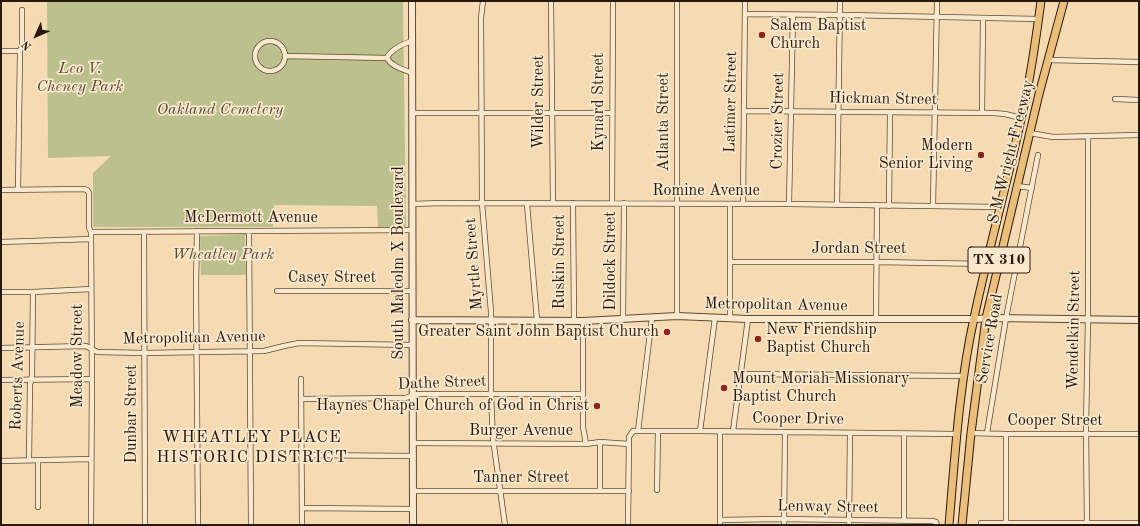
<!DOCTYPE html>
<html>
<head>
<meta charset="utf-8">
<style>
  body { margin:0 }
  #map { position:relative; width:1140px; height:526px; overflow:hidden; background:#f6dbb2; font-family:"Old Standard TT",serif }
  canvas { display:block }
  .frame { position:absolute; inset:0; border:2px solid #27190d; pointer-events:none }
  .north { position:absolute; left:16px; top:16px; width:40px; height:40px; -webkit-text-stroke:3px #f9e8cd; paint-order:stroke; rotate:225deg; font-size:11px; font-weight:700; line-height:16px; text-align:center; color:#27190d }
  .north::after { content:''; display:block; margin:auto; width:14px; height:18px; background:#27190d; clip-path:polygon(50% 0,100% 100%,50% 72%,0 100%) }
</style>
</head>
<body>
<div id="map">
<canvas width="1140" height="526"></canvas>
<div class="frame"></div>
<div class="north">N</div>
</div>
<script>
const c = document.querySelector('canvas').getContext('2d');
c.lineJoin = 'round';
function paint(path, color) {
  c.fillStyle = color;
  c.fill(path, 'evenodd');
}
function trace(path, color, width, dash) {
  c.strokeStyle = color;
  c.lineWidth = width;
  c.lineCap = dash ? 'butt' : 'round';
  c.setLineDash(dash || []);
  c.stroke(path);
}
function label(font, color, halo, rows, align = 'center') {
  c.font = font + ' "Old Standard TT",serif';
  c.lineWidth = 3.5;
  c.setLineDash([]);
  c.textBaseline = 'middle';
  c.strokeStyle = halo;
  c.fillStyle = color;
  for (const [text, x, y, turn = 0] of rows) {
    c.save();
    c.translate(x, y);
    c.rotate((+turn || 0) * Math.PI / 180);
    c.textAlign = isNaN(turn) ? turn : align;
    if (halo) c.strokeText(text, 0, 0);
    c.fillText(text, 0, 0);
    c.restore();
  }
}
paint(new Path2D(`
  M47,1H403L406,227H378L377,206L274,205L273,227H93V173L111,156L48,158Z
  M245,235L246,275H201L200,236Z`), '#bbc08d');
const minor = new Path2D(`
  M483,1L481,18L482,203L491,312V395L493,439L505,525
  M551,1L553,203
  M745,14L847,15L1038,19
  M255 56a15 15 0 1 1 30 0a15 15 0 1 1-30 0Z
  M412,41C403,44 391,49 387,58C392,67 403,69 412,73
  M1,51H20
  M285,56L387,58
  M1048,60L1139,62
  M1115,99L1139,100
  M744,111L994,113L1005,114L1021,118
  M412,113H612
  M982,113L983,18
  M1030,133L1053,137L1139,135
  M1017,186L1032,188
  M1,190L84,189L87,190L89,193V228L91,232L92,379L91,525
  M18,190L20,51L22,46V10
  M573,203L574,321
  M612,203L613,1
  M412,204L441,203L789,204L1000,207
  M527,204L537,320
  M743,204L745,1
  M789,204L793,15
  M837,205L840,1
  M889,206L890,112
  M933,206L937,1
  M197,231L196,285L198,525
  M249,231L251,525
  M91,232L412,230
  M144,232L145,525
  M1,242L91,239
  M730,262H876L987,264
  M277,291H412
  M1,292H33L91,289
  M677,316V1
  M730,318V204
  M876,318L877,206
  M623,319L624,203
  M583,321V427L586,444
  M1,348L86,346L97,352L144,353L264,351L284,346L299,343L412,345
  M741,374L964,376
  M301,379L302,525
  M1,380L92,379
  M301,399L405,398L418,394H583
  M638,431L652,317
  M700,431L715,318
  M720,431V525
  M733,431L748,319
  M971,433L1006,434H1139
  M987,433L1006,318L1038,155
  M1006,434V525
  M600,442V491
  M413,443L586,444L600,442L629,444
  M301,455L413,456
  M29,460L30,385L32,375L33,292
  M1,461L91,459
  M38,461V507
  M657,490L658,431
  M413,491H629
  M302,508L412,509
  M720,520L778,519L932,521L936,522L937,525
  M904,521V434
  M981,523H1139
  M628,525L629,437L633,431H700L957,434
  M784,525L785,432
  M849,525L850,433
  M1087,525L1086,428L1088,319V136`);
const tertiary = new Path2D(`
  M412,1L413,525
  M412,320L583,321L677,316L748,319H974L995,318L1139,320`);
const primary = new Path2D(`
  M949,525C955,456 959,386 974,318C990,242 1012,167 1027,91C1033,61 1037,31 1041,1
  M962,525L971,433L986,318L1039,94L1064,1`);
trace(minor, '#5b4a36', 6);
trace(tertiary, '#5b4a36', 8);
trace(primary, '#27190d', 9);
trace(minor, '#f9e8cd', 4.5);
trace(tertiary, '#f9e8cd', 6);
trace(primary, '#ebbe79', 7);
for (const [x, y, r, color] of [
  [762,35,4,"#8f2418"],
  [981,155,4,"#8f2418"],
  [667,332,4,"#8f2418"],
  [758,339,4,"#8f2418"],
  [724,388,4,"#8f2418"],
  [597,406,4,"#8f2418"]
]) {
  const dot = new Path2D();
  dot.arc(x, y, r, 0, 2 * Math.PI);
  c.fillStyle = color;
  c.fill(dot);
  trace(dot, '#f9e8cd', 1.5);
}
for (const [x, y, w] of [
  [999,260,62]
]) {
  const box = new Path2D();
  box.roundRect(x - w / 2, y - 13, w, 26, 3);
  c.fillStyle = '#f9e8cd';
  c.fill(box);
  trace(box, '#27190d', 1);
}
label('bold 15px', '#27190d', null, [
  ["TX 310",999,260]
]);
label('16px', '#27190d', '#f9e8cd', [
  ["Salem Baptist",770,26],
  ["Church",770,44],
  ["Modern",973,146,"right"],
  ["Senior Living",973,164,"right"],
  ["New Friendship",766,330],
  ["Baptist Church",766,348],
  ["Greater Saint John Baptist Church",659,332,"right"],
  ["Mount Moriah Missionary",732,379],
  ["Baptist Church",732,397],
  ["Haynes Chapel Church of God in Christ",589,406,"right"]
], 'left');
label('italic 16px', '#534b33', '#f9e8cd', [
  ["Leo V.",80,69],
  ["Cheney Park",80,87],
  ["Oakland Cemetery",220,110],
  ["Wheatley Park",223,255]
]);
label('16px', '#27190d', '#f9e8cd', [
  ["Hickman Street",883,99,1],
  ["Wilder Street",539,102,-90],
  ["Kynard Street",599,102,-90],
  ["Latimer Street",731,102,-89],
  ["Crozier Street",778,121,-89],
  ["Atlanta Street",664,122,-90],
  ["S M Wright Freeway",1011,152,-76],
  ["Romine Avenue",706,191],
  ["McDermott Avenue",251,218],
  ["Jordan Street",859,249],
  ["Dildock Street",611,261,-90],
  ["Ruskin Street",560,262,-90],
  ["South Malcolm X Boulevard",399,263,-90],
  ["Myrtle Street",474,264,-94],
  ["Casey Street",332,278],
  ["Metropolitan Avenue",776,305,1],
  ["Wendelkin Street",1074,330,-89],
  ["Metropolitan Avenue",194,338,-1],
  ["Service Road",990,339,-80],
  ["Meadow Street",78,356,-90],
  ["Roberts Avenue",18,376,-88],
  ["Dathe Street",442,383,-2],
  ["Dunbar Street",132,414,-90],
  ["Cooper Drive",798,419,1],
  ["Cooper Street",1055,421],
  ["Burger Avenue",521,431],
  ["Tanner Street",521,478],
  ["Lenway Street",828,507,1]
]);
c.letterSpacing = '1px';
label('17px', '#27190d', '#f9e8cd', [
  ["WHEATLEY PLACE",252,438],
  ["HISTORIC DISTRICT",252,458]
]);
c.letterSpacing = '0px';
</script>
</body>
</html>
